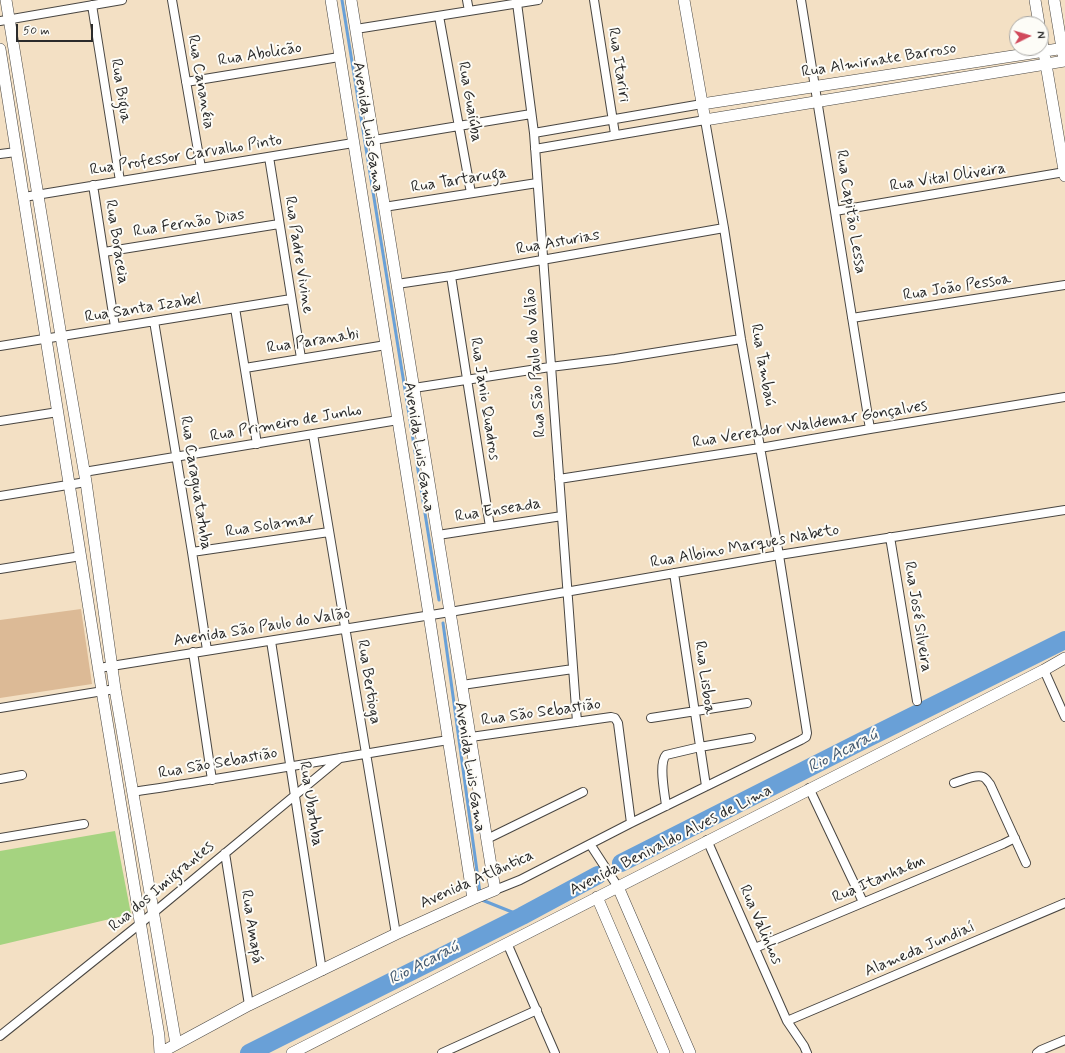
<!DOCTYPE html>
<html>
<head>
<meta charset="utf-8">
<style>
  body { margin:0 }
  #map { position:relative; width:1065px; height:1053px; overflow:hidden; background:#f3e0c4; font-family:Mynerve,sans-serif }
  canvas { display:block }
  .north { position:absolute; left:1009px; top:16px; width:40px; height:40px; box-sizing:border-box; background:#fdfcf7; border:1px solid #a9a8a5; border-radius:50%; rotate:85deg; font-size:11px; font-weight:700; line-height:16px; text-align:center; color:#2b2b2b }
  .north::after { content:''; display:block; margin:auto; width:14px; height:18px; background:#d1495b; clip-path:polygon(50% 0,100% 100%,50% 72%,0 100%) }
  .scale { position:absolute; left:16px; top:24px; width:77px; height:18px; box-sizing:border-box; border:2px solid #2b2b2b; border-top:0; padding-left:5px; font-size:12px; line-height:14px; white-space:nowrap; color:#2b2b2b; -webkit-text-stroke:3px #fdfcf7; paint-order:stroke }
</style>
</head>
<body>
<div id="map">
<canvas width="1065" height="1053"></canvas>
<div class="north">N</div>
<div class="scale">50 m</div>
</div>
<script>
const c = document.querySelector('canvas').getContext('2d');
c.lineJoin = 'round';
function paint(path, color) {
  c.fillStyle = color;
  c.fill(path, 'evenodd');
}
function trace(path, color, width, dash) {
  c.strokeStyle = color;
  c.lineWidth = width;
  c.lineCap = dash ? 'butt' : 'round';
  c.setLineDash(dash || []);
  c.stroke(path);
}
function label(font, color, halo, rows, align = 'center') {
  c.font = font + ' Mynerve,sans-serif';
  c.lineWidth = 4;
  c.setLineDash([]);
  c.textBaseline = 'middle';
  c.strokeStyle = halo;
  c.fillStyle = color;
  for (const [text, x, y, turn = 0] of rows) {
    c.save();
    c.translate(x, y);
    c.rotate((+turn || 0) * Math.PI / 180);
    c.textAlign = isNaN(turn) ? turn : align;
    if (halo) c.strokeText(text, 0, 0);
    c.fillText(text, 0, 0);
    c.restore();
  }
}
paint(new Path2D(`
  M115,831L131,914L0,945V851Z`), '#a5d380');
trace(new Path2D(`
  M342,0L439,600
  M443,623L480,893
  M482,900L522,916`), '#69a0d7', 3);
trace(new Path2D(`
  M621,863L858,743L1065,640
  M249,1053L522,916L598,875`), '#69a0d7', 18);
paint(new Path2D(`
  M81,609L92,684L0,698V620Z`), '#dcba96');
const street = new Path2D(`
  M172,0L201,168
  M467,0L469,11
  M594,0L615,134
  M801,0L870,429
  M517,3L534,133L577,722
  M92,5L120,181
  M439,16L471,193
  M0,21L122,0
  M356,29L538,0
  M186,82L339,57
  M534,133L702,104
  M374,140L531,114
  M0,154L16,152
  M269,157L301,358
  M93,185L115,327
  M24,197L353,143
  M384,207L537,183
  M835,211L1065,172
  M104,252L279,224
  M451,276L490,527
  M397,284L451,276L724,228
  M235,308L257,444
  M852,318L1065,285
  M154,321L192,552L207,650
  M0,346L291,299
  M245,368L386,345
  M414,388L550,367L615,359L741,339
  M0,421L58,412
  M313,434L396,934
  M84,472L398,420
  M559,479L760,448L870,429L1065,397
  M0,496L86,482
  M438,535L562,516
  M890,537L917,701
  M192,552L329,532
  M0,569L81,556
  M674,573L706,786
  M271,641L322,971
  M193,652L212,780
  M99,668L450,612L779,555L1065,510
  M1044,670L1065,717
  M462,685L573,669
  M0,708L115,689
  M651,718L747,703
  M471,737L611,717L615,718L618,723L631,823
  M0,779L22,775
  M954,783C961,781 976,774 983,777C986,778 988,782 990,784L1026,863
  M809,788L863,902
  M133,792C239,776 343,757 449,740
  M666,806C665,794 658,764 666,755L700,747L751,738
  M0,838L84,824
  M487,839L583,792
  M707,840L787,1021L804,1046L807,1053
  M590,844L618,887
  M225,853L249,1005
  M495,890L520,880L631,823L801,740L806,737L807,733L779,555L741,339L724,228L705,120L535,149
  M507,943L555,1053
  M755,948L1003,844L1015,838
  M787,1021L1065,903
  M0,1036L141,923L340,758
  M442,1053L537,1010
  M1037,1053L1041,1050L1065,1040`);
const secondary = new Path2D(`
  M6,0L61,336L86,482L115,689L176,1044
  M331,0L429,615L473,899
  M684,0L705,120L1065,61
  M1035,0L1039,24
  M1054,0L1063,54
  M1041,35L1065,176
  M0,49L102,691L159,1036L160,1053
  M702,104L1065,48
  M618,887L690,1053
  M597,897L664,1053
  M160,1053L249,1005L396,934L473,899L495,890L351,0
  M292,1053C543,925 793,796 1044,670L1065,658`);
trace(street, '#494642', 10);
trace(secondary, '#494642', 12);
trace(street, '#fff', 8);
trace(secondary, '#fff', 11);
label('16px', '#2b2b2b', '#fdfcf7', [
  ["Rua Abolicão",260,55,-9],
  ["Rua Almirnate Barroso",879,61,-9],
  ["Rua Itariri",618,65,81],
  ["Rua Cananéia",200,82,80],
  ["Rua Bigua",120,91,81],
  ["Rua Guaiúba",469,102,80],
  ["Avenida Luis Gama",367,127,81],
  ["Rua Professor Carvalho Pinto",186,156,-9],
  ["Rua Vital Oliveira",948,178,-9],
  ["Rua Tartaruga",459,181,-9],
  ["Rua Capitão Lessa",850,212,81],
  ["Rua Fernão Dias",189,224,-9],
  ["Rua Boraceia",116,242,81],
  ["Rua Asturias",558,243,-10],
  ["Rua Padre Vivine",298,255,81],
  ["Rua João Pessoa",957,288,-9],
  ["Rua Santa Izabel",143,309,-9],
  ["Rua Paranabi",313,342,-9],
  ["Rua São Paulo do Valão",536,363,-94],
  ["Rua Tambaú",762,365,80],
  ["Rua Janio Quadros",484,399,81],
  ["Rua Primeiro de Junho",286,424,-10],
  ["Rua Vereador Waldemar Gonçalves",810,425,-9],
  ["Avenida Luis Gama",418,447,81],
  ["Rua Caraguatatuba",195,483,81],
  ["Rua Enseada",498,511,-9],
  ["Rua Solamar",270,526,-9],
  ["Rua Albino Marques Nabeto",745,547,-10],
  ["Rua José Silveira",917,617,81],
  ["Avenida São Paulo do Valão",262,628,-9],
  ["Rua Lisboa",704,678,82],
  ["Rua Bertioga",368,682,81],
  ["Rua São Sebastião",541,713,-8],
  ["Rua São Sebastião",218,764,-10],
  ["Avenida Luis Gama",469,767,81],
  ["Rua Ubatuba",310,804,81],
  ["Avenida Benivaldo Alves de Lima",671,841,-27],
  ["Avenida Atlântica",477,880,-24],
  ["Rua Itanhaém",879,880,-23],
  ["Rua dos Imigrantes",162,887,-40],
  ["Rua Valinhos",760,925,66],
  ["Rua Amapá",251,927,81],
  ["Alameda Jundiaí",920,950,-23]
]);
label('italic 17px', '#445a70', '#fdfcf7', [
  ["Rio Acaraú",843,752,-27],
  ["Rio Acaraú",424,964,-27]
]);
</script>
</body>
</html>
